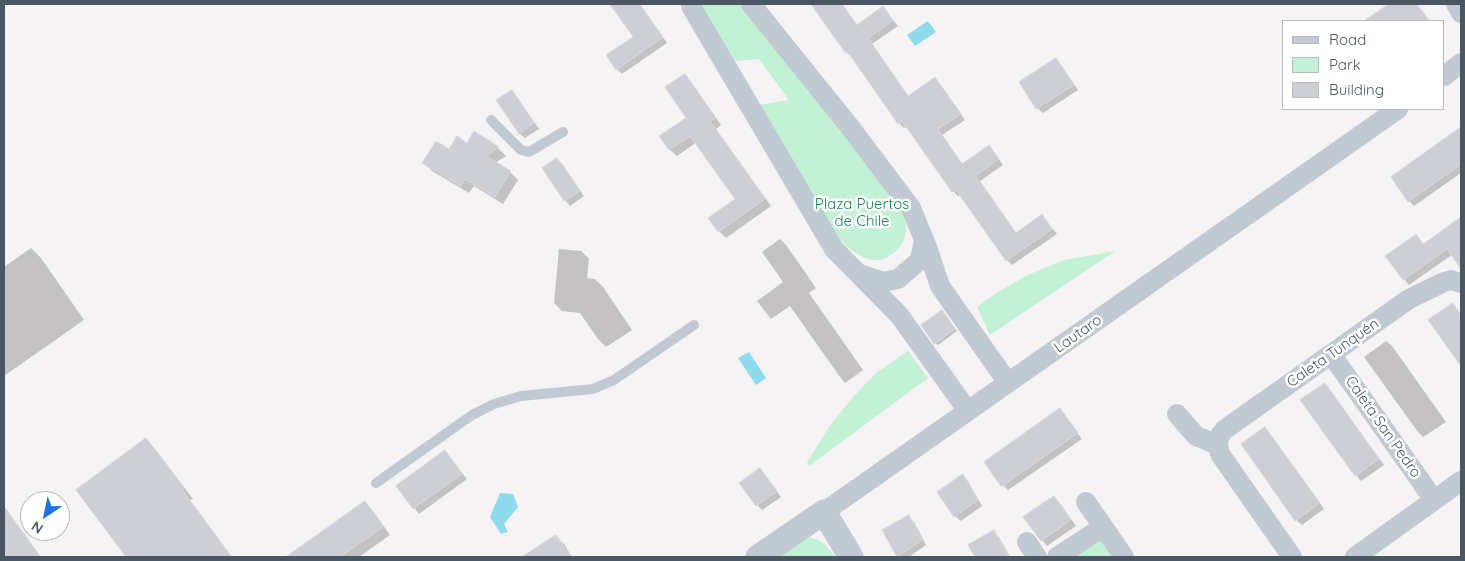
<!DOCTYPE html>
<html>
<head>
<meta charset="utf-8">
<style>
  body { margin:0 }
  #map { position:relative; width:1465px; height:561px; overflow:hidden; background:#f5f3f3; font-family:Quicksand,sans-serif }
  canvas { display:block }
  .frame { position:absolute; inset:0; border:5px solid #4a5661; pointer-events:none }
  .legend { position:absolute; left:1282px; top:20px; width:162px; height:90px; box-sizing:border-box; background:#fff; border:1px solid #b7bbc0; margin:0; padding:6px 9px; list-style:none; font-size:15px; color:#4a5661 }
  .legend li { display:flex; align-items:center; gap:10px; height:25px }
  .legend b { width:25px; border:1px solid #b7bbc0 }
  .north { position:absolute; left:20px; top:491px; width:50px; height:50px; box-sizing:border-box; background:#fff; border:1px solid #b7bbc0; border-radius:50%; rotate:214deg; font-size:14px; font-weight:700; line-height:20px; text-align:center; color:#4a5661 }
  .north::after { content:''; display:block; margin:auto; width:18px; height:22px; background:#1a73e8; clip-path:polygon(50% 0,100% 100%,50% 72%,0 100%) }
</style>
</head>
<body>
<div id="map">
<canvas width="1465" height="561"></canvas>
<div class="frame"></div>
<ul class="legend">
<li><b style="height:6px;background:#c1cad2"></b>Road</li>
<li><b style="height:14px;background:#c3f1d5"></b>Park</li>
<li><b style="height:14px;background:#cdcfd5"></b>Building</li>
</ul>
<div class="north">N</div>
</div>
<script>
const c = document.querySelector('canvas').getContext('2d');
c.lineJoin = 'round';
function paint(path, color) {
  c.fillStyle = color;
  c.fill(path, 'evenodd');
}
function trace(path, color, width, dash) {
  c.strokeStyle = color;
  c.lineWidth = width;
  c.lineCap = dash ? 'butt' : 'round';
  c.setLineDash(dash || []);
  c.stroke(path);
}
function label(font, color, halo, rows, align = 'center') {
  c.font = font + ' Quicksand,sans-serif';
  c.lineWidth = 5;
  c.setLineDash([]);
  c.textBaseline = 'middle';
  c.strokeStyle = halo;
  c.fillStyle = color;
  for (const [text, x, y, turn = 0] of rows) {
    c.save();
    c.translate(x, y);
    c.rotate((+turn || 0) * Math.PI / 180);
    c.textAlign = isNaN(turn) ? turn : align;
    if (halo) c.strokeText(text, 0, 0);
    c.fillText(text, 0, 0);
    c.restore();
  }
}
paint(new Path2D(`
  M699,4H741L897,200C900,208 905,217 906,225C907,234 903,244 897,250C874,274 849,250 833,232L758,105L789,100L759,59L733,61Z
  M1115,251L990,335L977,307L998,292L1028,275L1064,260Z
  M908,351L928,378L809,466L807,462L831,424L853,397L876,373Z
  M1106,531L1124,557H1062Z
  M806,537C823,539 826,545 835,557H772Z`), '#c3f1d5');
paint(new Path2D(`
  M928,21L936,32L915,46L907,35Z
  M749,352L766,378L756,385L738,358Z
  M500,493L513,494L518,507L504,524L508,532L501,534L490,517Z`), '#90daee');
paint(new Path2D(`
  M618,4H640L667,43L622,74L617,69L635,37L613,7Z
  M812,4H842L857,26L883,8L898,26L872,44L909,97L935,79L940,84L965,120L942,135L963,165L994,152L1003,165L980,181L1017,234L1042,216L1057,234L1012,265L1007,260L961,195L958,196L953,191L908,126L904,128L899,123L853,58L847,53Z
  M1391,4H1417L1430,21H1366Z
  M1056,59L1061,65L1078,90L1043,113L1037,108Z
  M684,75L691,82L721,125L716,129L771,206L726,238L719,231L710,218L737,199L697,142L677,156L670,150L661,136L687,118Z
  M512,91L517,97L539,129L525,138L519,133Z
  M1461,130V173L1414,206L1409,201L1392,177Z
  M474,133L498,148L506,156L495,163L510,172L518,180L503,204L474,186L469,193L432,171L424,163L450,150L467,144Z
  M557,159L563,165L584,196L570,206L565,200Z
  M1461,219V263L1453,254L1409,285L1404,279L1416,236L1424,244Z
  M780,239L786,245L816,288L809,293L863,370L845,383L840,377L790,306L771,319L757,301L783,282L762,252Z
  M31,248L41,258L84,320L4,376V267Z
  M559,249L581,251L589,259L587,278L595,279L603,287L632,330L606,347L598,339L580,313L562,311L554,303Z
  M1452,304L1461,315V364L1430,320Z
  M945,314L957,331L938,345L935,343Z
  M1386,341L1392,346L1446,422L1423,437L1418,432L1364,357Z
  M1330,390L1384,465L1361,481L1356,475L1302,400Z
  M1060,410L1082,439L1008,490L1003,485Z
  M1265,429L1270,434L1324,509L1302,525L1296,520Z
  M146,440L156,450L193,499L190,500L232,557H128L78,491Z
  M445,452L467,479L419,514L398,486Z
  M760,469L781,497L762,510L757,505Z
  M963,476L968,481L982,506L961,521L955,516Z
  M1054,497L1059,502L1076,526L1047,546L1025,518Z
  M365,503L373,511L390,535L359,557H302L298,551Z
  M4,506L41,557H4Z
  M908,517L914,522L926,545L909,557H900L898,556Z
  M994,532L999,537L1010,557H976L969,545Z
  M556,537L564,544L572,557H541L536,549Z`), '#0003');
const building = new Path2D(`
  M610,4H639L663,37L616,70L606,55L633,37Z
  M811,4H842L857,25L883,6L893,20L868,38L908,96L935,77L961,114L938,129L962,164L989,145L999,159L975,176L1016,233L1042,214L1052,229L1006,261L956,190L952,192L902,121L898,124L848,52L846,53Z
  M1389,4H1416L1429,21H1364Z
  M1056,58L1074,85L1036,109L1019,82Z
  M685,74L716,118L710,121L765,199L718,232L708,218L735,199L690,136L669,150L659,136L686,118L665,87Z
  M512,90L534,123L519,134L496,100Z
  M1461,127V164L1408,202L1391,177Z
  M474,131L499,147L486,156L511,171L495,197L465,179L461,186L422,163L436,141L449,149L457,136L467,143Z
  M557,158L580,191L564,201L542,168Z
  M1461,217V269L1447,249L1403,280L1385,256L1416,234L1423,244Z
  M1453,303L1461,315V366L1428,320Z
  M942,310L955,329L934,344L921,325Z
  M1325,383L1379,459L1355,476L1300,400Z
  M1060,408L1078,433L1002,486L1000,485L984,462Z
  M1265,427L1320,503L1295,521L1241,444Z
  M146,438L184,488L182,490L231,557H126L76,490Z
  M445,450L462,474L413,509L396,486Z
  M760,468L777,491L756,506L739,483Z
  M963,474L978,500L954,517L937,492Z
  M1054,496L1071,520L1041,541L1023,517Z
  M365,501L383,527L340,557H286Z
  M4,508L40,557H4Z
  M909,515L922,540L897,557L882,530Z
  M994,530L1009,557H975L968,545Z
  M556,535L571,557H522Z`);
paint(building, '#cdcfd5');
trace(building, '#d7d9de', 1);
trace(new Path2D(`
  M491,120L521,150L529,152L563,132
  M376,483L472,415L494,404L521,396L593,389L614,380L694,325`), '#c1cad2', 10);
trace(new Path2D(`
  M691,4L692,8L834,249L899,315L968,411
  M751,4L850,127L911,208L927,247L940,286L1008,383
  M1456,4L1461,13
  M1444,76L1461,63
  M860,274L883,282L898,279L920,260L924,240
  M1331,354L1434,500
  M1177,414L1196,436L1218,445
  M1086,502L1124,557
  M824,512L1398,109
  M1027,542L1037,557
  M1057,557L1103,527
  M1292,557L1220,454C1217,444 1217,438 1224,430L1409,299L1444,282L1451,280L1461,283
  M1355,557L1461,481`), '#c1cad2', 20);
trace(new Path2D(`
  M758,557L824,512L851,557`), '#c1cad2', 25);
label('15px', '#17864f', '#fff', [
  ["Plaza Puertos",862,204],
  ["de Chile",862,221]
]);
label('15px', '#4a5661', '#fff', [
  ["Lautaro",1078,334,-35],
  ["Caleta Tunquén",1333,353,-35],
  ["Caleta San Pedro",1383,427,55]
]);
</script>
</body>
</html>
